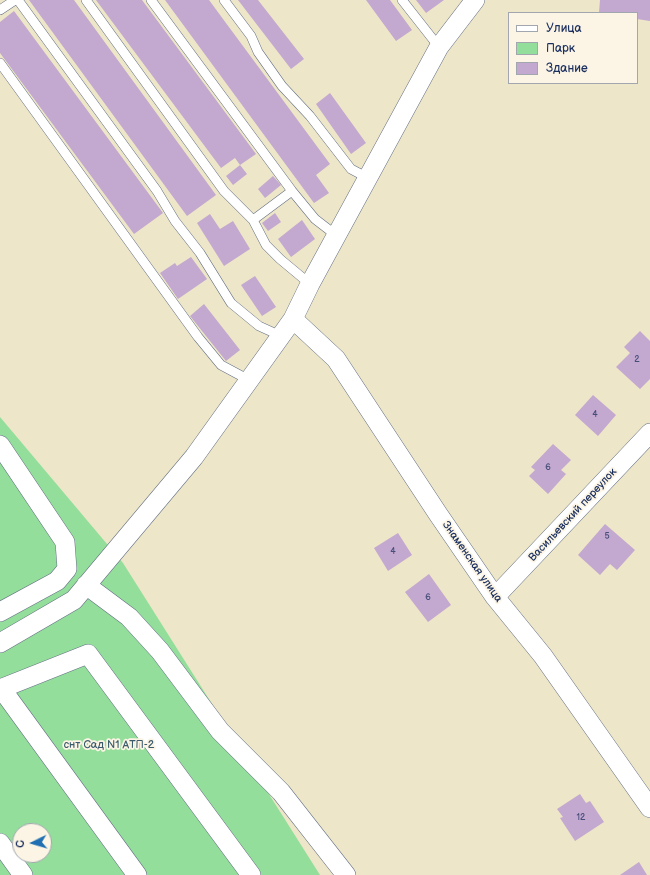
<!DOCTYPE html>
<html>
<head>
<meta charset="utf-8">
<style>
  body { margin:0 }
  #map { position:relative; width:650px; height:875px; overflow:hidden; background:#ede6c8; font-family:"Balsamiq Sans",sans-serif }
  canvas { display:block }
  .legend { position:absolute; left:508px; top:12px; width:130px; height:72px; box-sizing:border-box; background:#fcf5e5; border:1px solid #a2a6af; margin:0; padding:5px 7px; list-style:none; font-size:12px; color:#1b2f5e }
  .legend li { display:flex; align-items:center; gap:8px; height:20px }
  .legend b { width:20px; border:1px solid #a2a6af }
  .north { position:absolute; left:12px; top:823px; width:40px; height:40px; box-sizing:border-box; background:#fcf5e5; border:1px solid #a2a6af; border-radius:50%; rotate:265deg; font-size:11px; font-weight:700; line-height:16px; text-align:center; color:#1b2f5e }
  .north::after { content:''; display:block; margin:auto; width:14px; height:18px; background:#1f6fb2; clip-path:polygon(50% 0,100% 100%,50% 72%,0 100%) }
</style>
</head>
<body>
<div id="map">
<canvas width="650" height="875"></canvas>
<ul class="legend">
<li><b style="height:5px;background:#fff"></b>Улица</li>
<li><b style="height:11px;background:#93de9b"></b>Парк</li>
<li><b style="height:11px;background:#c3a8cf"></b>Здание</li>
</ul>
<div class="north">С</div>
</div>
<script>
const c = document.querySelector('canvas').getContext('2d');
c.lineJoin = 'round';
function paint(path, color) {
  c.fillStyle = color;
  c.fill(path, 'evenodd');
}
function trace(path, color, width, dash) {
  c.strokeStyle = color;
  c.lineWidth = width;
  c.lineCap = dash ? 'butt' : 'round';
  c.setLineDash(dash || []);
  c.stroke(path);
}
function label(font, color, halo, rows, align = 'center') {
  c.font = font + ' "Balsamiq Sans",sans-serif';
  c.lineWidth = 3.5;
  c.setLineDash([]);
  c.textBaseline = 'middle';
  c.strokeStyle = halo;
  c.fillStyle = color;
  for (const [text, x, y, turn = 0] of rows) {
    c.save();
    c.translate(x, y);
    c.rotate((+turn || 0) * Math.PI / 180);
    c.textAlign = isNaN(turn) ? turn : align;
    if (halo) c.strokeText(text, 0, 0);
    c.fillText(text, 0, 0);
    c.restore();
  }
}
paint(new Path2D(`
  M0,417L123,563L320,875H0ZM20,831H44V855H20Z`), '#93de9b');
paint(new Path2D(`
  M29,0H74L216,195L187,216Z
  M96,0H142L256,154L240,165L235,158L221,168Z
  M165,0H209L330,164L316,175L329,193L314,203Z
  M238,0H258L304,59L291,69Z
  M366,0H390L412,30L396,41Z
  M416,0H444L426,13Z
  M600,0H650V21L637,19V13H599Z
  M14,11L163,213L134,234L0,53V22Z
  M330,93L366,143L351,154L316,104Z
  M240,165L247,174L233,185L226,176Z
  M273,176L281,185L265,198L258,189Z
  M275,213L281,222L268,231L262,223Z
  M210,214L220,229L233,221L250,249L224,266L197,223Z
  M302,220L315,239L291,257L278,239Z
  M191,257L207,279L178,299L160,273L175,263L177,266Z
  M255,276L276,307L262,316L241,285Z
  M204,304L240,350L226,361L190,316Z
  M640,331L650,341V379L640,389L616,367L630,353L624,347Z
  M593,395L616,415L598,436L575,415Z
  M553,444L571,460L561,470L566,474L548,494L529,476L535,470L531,467Z
  M605,524L635,550L617,570L610,564L600,575L578,555Z
  M398,533L412,555L388,571L374,548Z
  M429,574L451,605L428,622L405,592Z
  M580,794L586,803L590,801L604,822L575,841L560,818L563,817L557,809Z
  M639,862L647,875H620Z`), '#c3a8cf');
const lane = new Path2D(`
  M18,0L157,191L175,221L200,253L231,303L259,326L281,336
  M86,0L224,191L253,220L266,245L280,259L310,284
  M151,0L292,191L315,219L337,236
  M224,0L251,36L258,52L282,86L310,116L351,169L368,178
  M402,0L439,47
  M0,10L15,0
  M0,63L198,337L221,365L249,380
  M253,220L292,191`);
const street = new Path2D(`
  M293,319L336,359L438,514L495,597L543,656L650,808
  M0,445L65,542L67,569L57,581L0,612
  M86,585L129,617L160,651L220,731L281,792L346,875
  M495,597L650,433
  M0,643L74,600L194,457L293,319L310,284L439,47L475,0
  M1,688L137,875
  M0,689L88,654L251,875
  M0,843L23,875`);
trace(lane, '#646f83', 10);
trace(street, '#646f83', 20);
trace(lane, '#fff', 9);
trace(street, '#fff', 19);
label('9px', '#454d7a', null, [
  ["2",637,360],
  ["4",595,415],
  ["6",548,468],
  ["5",607,537],
  ["4",393,552],
  ["6",428,598],
  ["12",581,818]
]);
label('11px', '#1b2f5e', '#fcf5e5', [
  ["Васильевский переулок",573,515,-47],
  ["Знаменская улица",472,562,55]
]);
label('11px', '#395b6d', '#fcf5e5', [
  ["снт Сад N1 АТП-2",109,745]
]);
</script>
</body>
</html>
